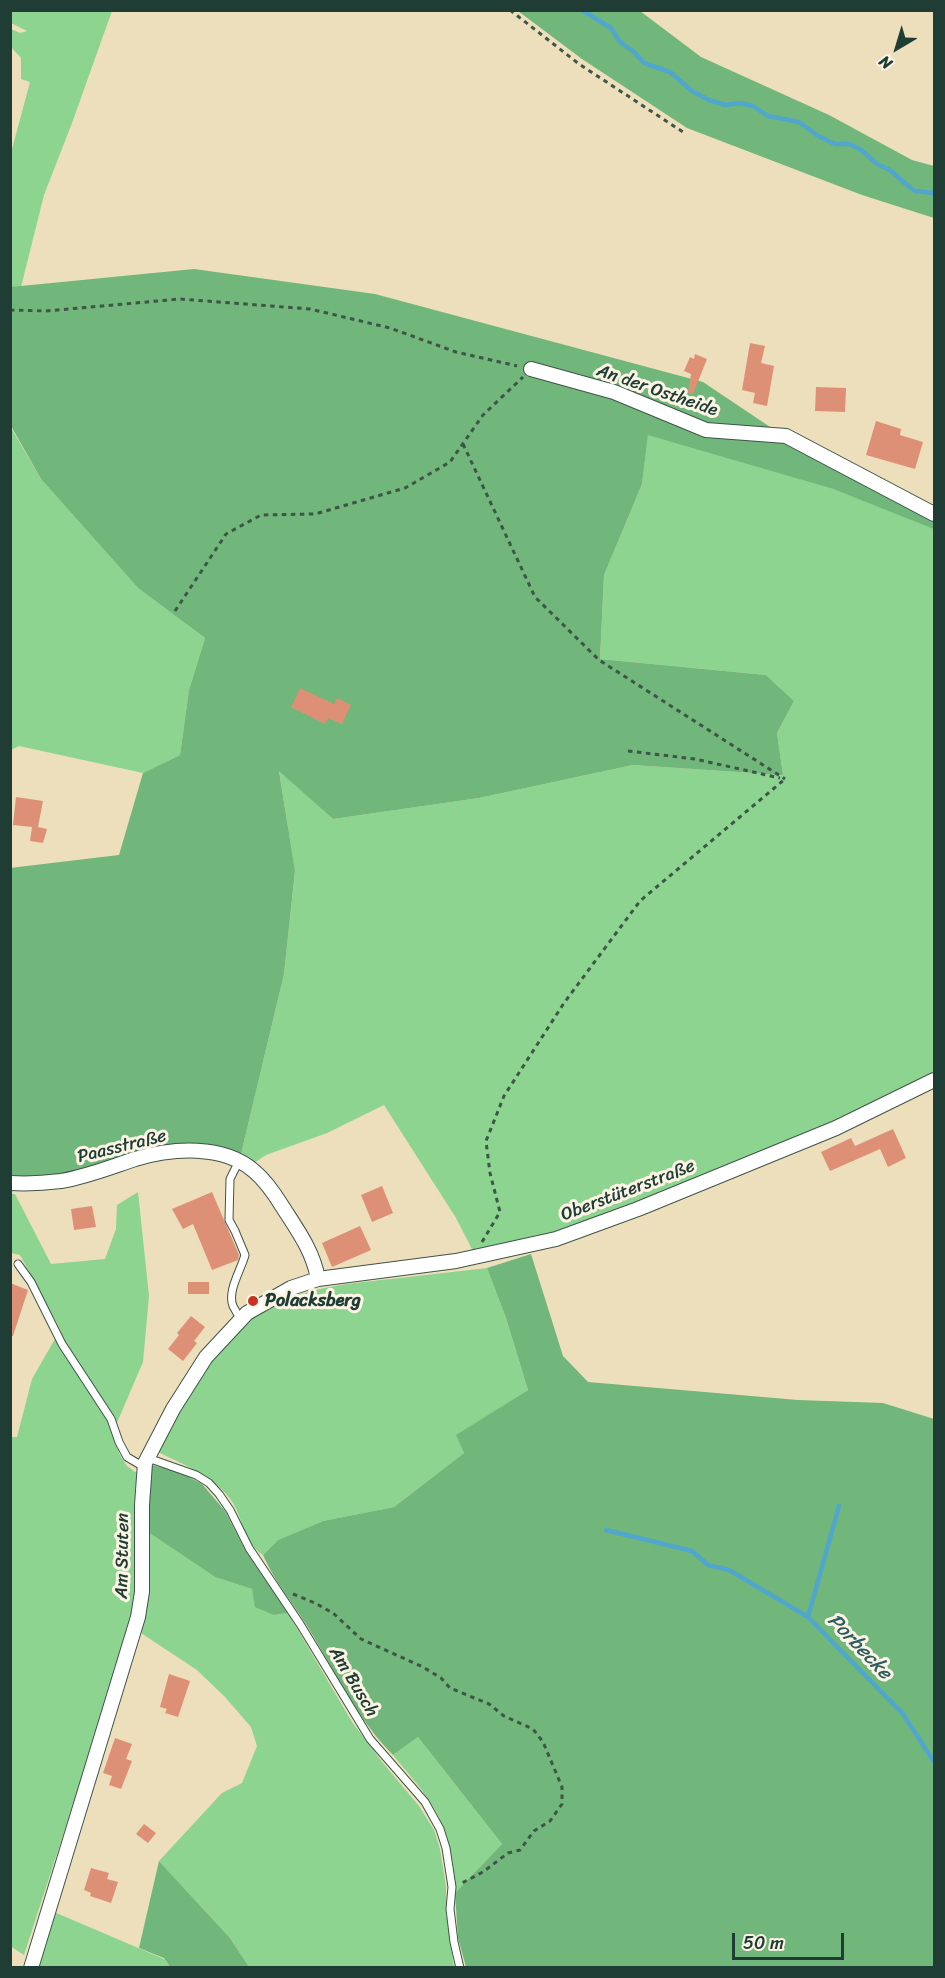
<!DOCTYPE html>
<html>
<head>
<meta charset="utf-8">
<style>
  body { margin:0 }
  #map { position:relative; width:945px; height:1978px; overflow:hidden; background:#eddebc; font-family:Sriracha,sans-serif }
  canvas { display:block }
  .frame { position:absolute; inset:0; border:12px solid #1f3d34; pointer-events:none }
  .north { position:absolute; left:867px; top:18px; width:60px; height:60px; -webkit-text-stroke:4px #fcf5e5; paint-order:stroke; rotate:218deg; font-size:16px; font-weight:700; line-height:24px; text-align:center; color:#1f3d34 }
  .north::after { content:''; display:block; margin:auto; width:21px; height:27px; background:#1f3d34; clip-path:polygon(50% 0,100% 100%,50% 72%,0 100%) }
  .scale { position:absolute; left:732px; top:1933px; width:112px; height:27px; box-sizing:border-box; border:3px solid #1f3d34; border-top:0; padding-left:8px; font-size:18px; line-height:21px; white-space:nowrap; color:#1f3d34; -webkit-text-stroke:4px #fcf5e5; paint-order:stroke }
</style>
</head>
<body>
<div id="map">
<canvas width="945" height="1978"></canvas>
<div class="frame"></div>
<div class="north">N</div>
<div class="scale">50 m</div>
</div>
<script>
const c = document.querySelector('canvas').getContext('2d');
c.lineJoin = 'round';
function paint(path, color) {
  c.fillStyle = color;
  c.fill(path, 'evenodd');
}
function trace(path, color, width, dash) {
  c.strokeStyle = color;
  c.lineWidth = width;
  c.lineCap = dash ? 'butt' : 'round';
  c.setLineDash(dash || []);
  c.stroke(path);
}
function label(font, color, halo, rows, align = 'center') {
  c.font = font + ' Sriracha,sans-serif';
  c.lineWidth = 6;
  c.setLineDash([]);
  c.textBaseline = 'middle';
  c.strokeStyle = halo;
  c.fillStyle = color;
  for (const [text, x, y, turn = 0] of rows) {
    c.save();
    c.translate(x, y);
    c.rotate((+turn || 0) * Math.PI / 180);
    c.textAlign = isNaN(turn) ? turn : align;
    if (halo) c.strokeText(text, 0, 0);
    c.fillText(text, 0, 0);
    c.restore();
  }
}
paint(new Path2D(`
  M11,11H112L72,123L44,195L21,287H11V153L30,82L21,79V58L11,47V29L20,33L27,31L11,23Z
  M10,426L41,479L138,588L205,638L189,690L180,755L143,773L19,746L11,750Z
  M648,434L833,489L934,528V1073L833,1124L555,1234L473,1251L456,1218L384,1105L327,1133L266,1155L254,1163L241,1154L284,974L295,872L279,770L333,819L479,798L633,765L783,775L777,733L794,701L766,675L600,659L604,575L642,484Z
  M138,1192L149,1296L143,1362L116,1425L80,1370L60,1334L61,1331L20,1255L11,1253L10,1194H15L51,1264L105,1259L116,1229L117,1205Z
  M487,1268L506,1318L528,1390L457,1435L464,1453L394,1507L323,1521L278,1540L263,1555C245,1544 243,1520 233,1503C215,1476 184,1465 156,1451C179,1408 207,1355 245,1324C288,1288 338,1285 391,1279C423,1275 455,1272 487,1268Z
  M55,1339L110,1425L120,1455L127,1466L135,1472H139L135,1497L136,1590L131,1626L24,1955L10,1946V1437H17L32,1379Z
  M145,1530L215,1577L252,1589L274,1615L288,1613L352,1722L383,1763L419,1806L434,1830L440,1849L446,1887V1911L454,1967H249L230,1938L159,1861L222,1793L242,1783L257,1746L251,1727L225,1697L197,1670L141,1633L148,1592Z
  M418,1737L502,1844L455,1893C456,1884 454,1874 453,1865C446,1813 424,1793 393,1755Z
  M54,1912L164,1959L170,1967L38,1968Z`), '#8cd48f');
paint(new Path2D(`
  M518,11H640L701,57L829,115L912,160L934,166V218L862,195L687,128L582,59Z
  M194,269L375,294L703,382L788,439L934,518V529L833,489L648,435L642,484L604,575L600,659L766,675L794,701L777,733L783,775L633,765L479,798L333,819L279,771L295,871L284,974L241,1154L189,1143L79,1175L11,1180L10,868L119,855L143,773L180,755L189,690L205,638L138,588L41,479L11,426V287Z
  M531,1254L563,1356L588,1382L798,1400L883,1403L934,1419V1967H466L458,1938L455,1893L502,1844L418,1737L393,1755C358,1720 335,1672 309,1629C293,1603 276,1584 263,1555L278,1540L323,1521L394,1507L464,1453L456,1435L528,1390L506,1318L487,1268Z
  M152,1465L179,1472L202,1484L225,1511L244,1548L288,1613L274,1615L255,1607L252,1589L215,1577L145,1530L146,1494Z
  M159,1861L230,1938L249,1967H170L164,1958L139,1948Z`), '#71b67a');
trace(new Path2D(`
  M582,10L611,28L620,42L633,51L644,63L670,72L692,91L709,100L725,105L740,103L753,106L768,116L799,122L818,136L835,144H849L860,149L877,164L890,170L907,185L915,191L934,193
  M839,1506L808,1617L903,1714L934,1762
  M606,1530L692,1551L708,1565L729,1570L808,1617`), '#50a6cc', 4.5);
paint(new Path2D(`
  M750,343L765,346L761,363L774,366L767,406L753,403L755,393L742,390Z
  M695,354L707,359L693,394L688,393L691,374L684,371L690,357L694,359Z
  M816,387L846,388L845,412L815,411Z
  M876,421L901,429L900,435L923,442L915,469L866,455Z
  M300,688L334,704L337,698L351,705L342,724L328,718L325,724L291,707Z
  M16,797L43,801L38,827L47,829L43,843L30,841L32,827L13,825Z
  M893,1129L906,1158L888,1167L880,1149L830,1171L821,1152L851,1138L855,1146Z
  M382,1186L393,1213L372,1222L361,1195Z
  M212,1192L239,1255L238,1260L212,1270L193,1224L183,1229L172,1209Z
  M92,1206L96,1227L74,1230L71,1209Z
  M360,1226L371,1250L332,1267L322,1243Z
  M188,1282H209V1294H188Z
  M10,1283L28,1290L13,1336H10Z
  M191,1316L205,1327L194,1341L197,1343L183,1361L168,1349L179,1335L177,1333Z
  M169,1674L190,1681L178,1717L165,1713L167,1709L160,1707Z
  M115,1738L132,1744L126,1759L132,1761L121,1789L109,1785L112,1776L103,1773Z
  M144,1824L156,1833L148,1843L136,1834Z
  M91,1868L109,1873L107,1879L118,1882L111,1903L90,1896L91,1893L84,1890Z`), '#de9076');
const lane = new Path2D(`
  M239,1161L230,1179L229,1220L235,1231L245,1255C241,1270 227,1291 233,1306C235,1310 238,1315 241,1319
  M18,1264L31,1282L62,1344L111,1419L119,1442L127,1457L144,1467
  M148,1458L196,1475L209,1483L219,1494L230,1510L249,1548L300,1624L370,1739L425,1802L440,1829L446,1848L452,1887L450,1909L454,1942L460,1968`);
const street = new Path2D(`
  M531,369L614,392L706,430L786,436L934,514
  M10,1183C27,1184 45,1183 61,1181C86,1177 111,1167 135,1159C172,1148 223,1144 254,1171C266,1181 274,1193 282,1206C298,1231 313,1251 318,1279
  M31,1968L138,1617L142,1592V1505L145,1463L173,1409L206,1357L247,1313L291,1288L318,1279L456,1261L556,1239L638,1209L836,1128L934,1080`);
trace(lane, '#3e5548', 9);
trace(street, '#3e5548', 16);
trace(new Path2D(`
  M510,10L579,64L686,134
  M10,310L46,311L180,299L310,309L390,328L456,352L517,366
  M463,444L535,597L599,660L785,779
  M175,611L226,534L261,515L315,514L405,488L450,462L483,415L523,377
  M628,751L695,759L780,778
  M482,1242L500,1212L490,1173L486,1141L504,1096L564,1003L640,901L785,779
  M293,1594L315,1603L333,1613L361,1639L423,1667L441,1678L450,1688L489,1704L504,1716L533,1729L543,1742L562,1787V1804L550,1821L534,1831L520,1850L508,1853L483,1872L462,1883`), '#3e5548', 3, [4.5, 4.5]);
trace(lane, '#fff', 7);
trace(street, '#fff', 14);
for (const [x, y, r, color] of [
  [253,1301,6,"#c8321e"]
]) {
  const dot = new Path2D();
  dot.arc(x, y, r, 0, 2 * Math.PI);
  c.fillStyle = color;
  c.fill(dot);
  trace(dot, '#fcf5e5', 2);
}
label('18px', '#1f3d34', '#fcf5e5', [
  ["An der Ostheide",657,391,19],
  ["Paasstraße",122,1147,-14],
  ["Oberstüterstraße",628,1191,-21],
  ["Am Stuten",123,1556,-89],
  ["Am Busch",353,1682,59]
]);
label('bold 18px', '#1f3d34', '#fcf5e5', [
  ["Polacksberg",265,1301]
], 'left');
label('italic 20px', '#2e5c62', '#fcf5e5', [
  ["Porbecke",859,1647,46]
]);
</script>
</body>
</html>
